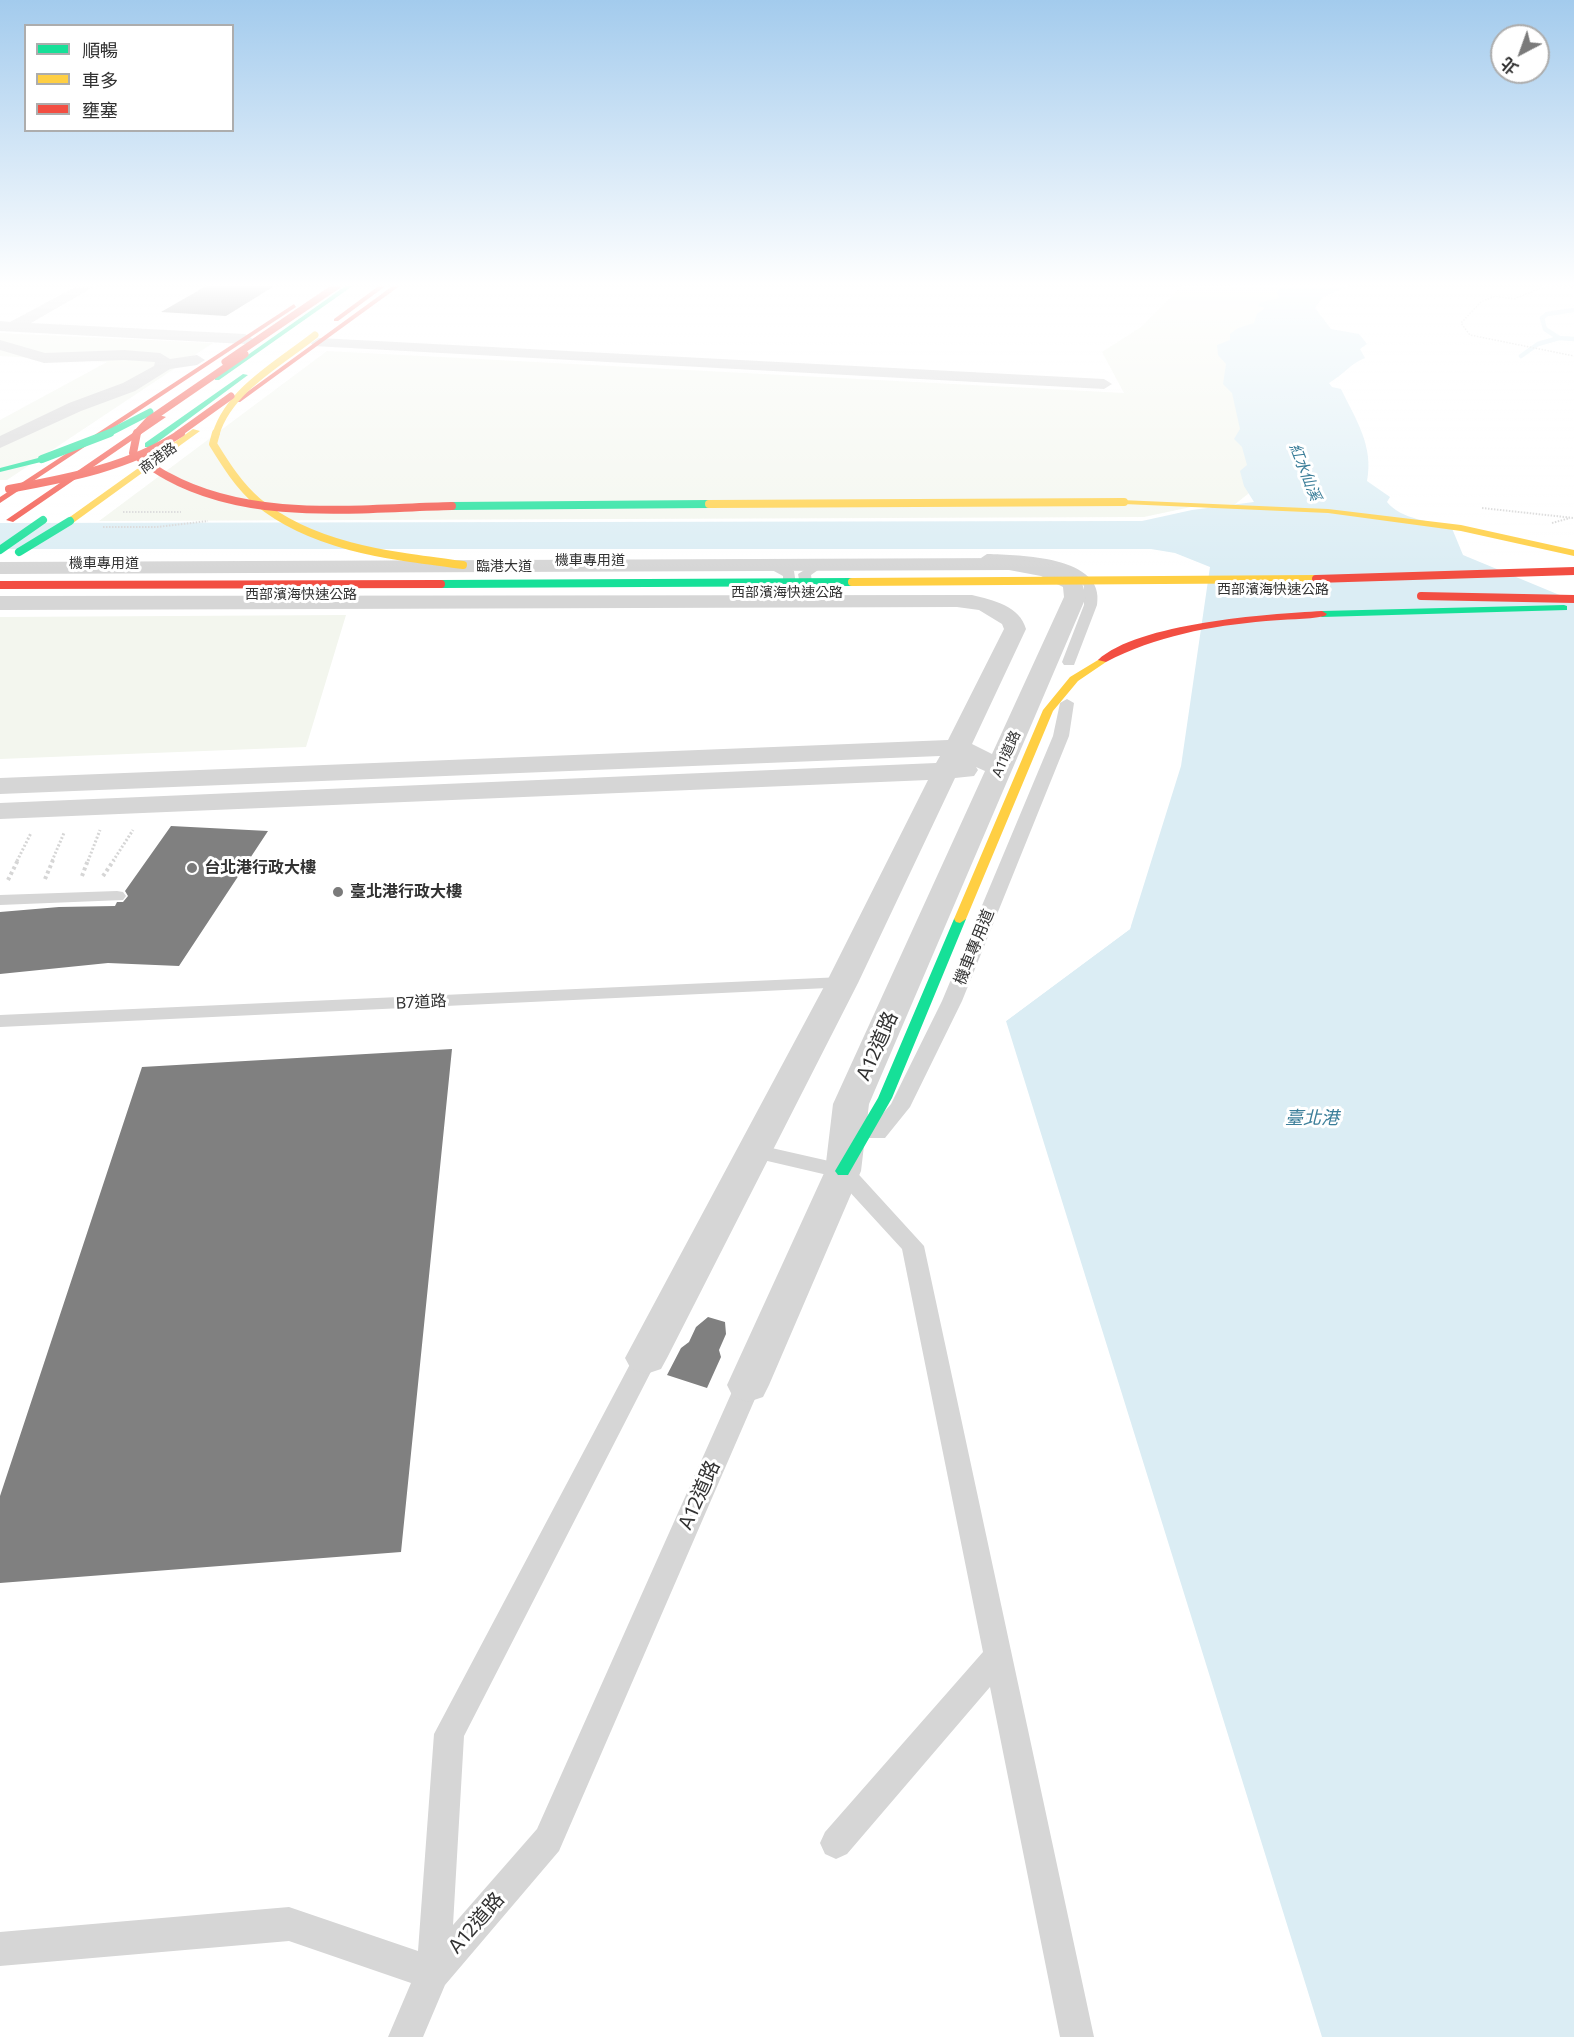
<!DOCTYPE html>
<html>
<head>
<meta charset="utf-8">
<style>
  body { margin:0 }
  #map { position:relative; width:1574px; height:2037px; overflow:hidden; background:#fff; font-family:Commissioner,"Noto Sans TC",sans-serif }
  canvas { display:block }
  .legend { position:absolute; left:24px; top:24px; width:210px; height:108px; box-sizing:border-box; background:#fff; border:2px solid #adadad; margin:0; padding:8px 10px; list-style:none; font-size:18px; color:#323232 }
  .legend li { display:flex; align-items:center; gap:12px; height:30px }
  .legend b { width:30px; border:2px solid #adadad }
  .north { position:absolute; left:1490px; top:24px; width:60px; height:60px; box-sizing:border-box; background:#fff; border:2px solid #adadad; border-radius:50%; rotate:221deg; font-size:16px; font-weight:700; line-height:24px; text-align:center; color:#323232 }
  .north::after { content:''; display:block; margin:auto; width:21px; height:27px; background:#7a7a7a; clip-path:polygon(50% 0,100% 100%,50% 72%,0 100%) }
</style>
</head>
<body>
<div id="map">
<canvas width="1574" height="2037"></canvas>
<ul class="legend">
<li><b style="height:8px;background:#16e098"></b>順暢</li>
<li><b style="height:8px;background:#ffcf43"></b>車多</li>
<li><b style="height:8px;background:#f24e42"></b>壅塞</li>
</ul>
<div class="north">北</div>
</div>
<script>
const c = document.querySelector('canvas').getContext('2d');
c.lineJoin = 'round';
function paint(path, color) {
  c.fillStyle = color;
  c.fill(path, 'evenodd');
}
function trace(path, color, width, dash) {
  c.strokeStyle = color;
  c.lineWidth = width;
  c.lineCap = dash ? 'butt' : 'round';
  c.setLineDash(dash || []);
  c.stroke(path);
}
function label(font, color, halo, rows, align = 'center') {
  c.font = font + ' Commissioner,"Noto Sans TC",sans-serif';
  c.lineWidth = 6;
  c.setLineDash([]);
  c.textBaseline = 'middle';
  c.strokeStyle = halo;
  c.fillStyle = color;
  for (const [text, x, y, turn = 0] of rows) {
    c.save();
    c.translate(x, y);
    c.rotate((+turn || 0) * Math.PI / 180);
    c.textAlign = isNaN(turn) ? turn : align;
    if (halo) c.strokeText(text, 0, 0);
    c.fillText(text, 0, 0);
    c.restore();
  }
}
paint(new Path2D(`
  M1301,285L1253,490L1234,505L1191,507L1144,517L99,521L327,351L1124,393L1102,352L1141,327L1182,286Z
  M0,333L213,343L7,480H0V420L107,362L0,356Z
  M346,615L306,747L0,759V617Z`), '#f3f6ee');
paint(new Path2D(`
  M1284,285H1350L1322,298L1315,308L1331,329L1359,334L1367,344L1360,349L1365,358C1351,363 1343,375 1329,383L1332,387L1341,389C1356,420 1374,446 1367,481L1390,497L1387,502C1402,520 1430,521 1451,526L1463,555L1574,601V2037H1322L1006,1021L1130,929L1181,766L1210,567L1175,553L1151,549H0V523L1142,521L1192,510L1254,502L1244,486L1240,471L1247,465L1242,447L1234,439L1240,429L1232,393L1223,384L1226,364L1218,355L1217,345L1230,340V334L1238,328L1254,323L1257,314L1265,308L1258,306L1259,303L1279,298L1277,291Z`), '#dbedf4');
paint(new Path2D(`
  M1137,896L1130,929L1006,1021L1008,1016L1127,927Z`), '#fff');
trace(new Path2D(`
  M1559,338L1574,339
  M1521,356L1538,344L1559,338L1545,329L1542,318L1547,314L1574,310`), '#dbedf4', 4.5);
paint(new Path2D(`
  M208,285H276L226,316L161,312Z
  M171,826L268,831L179,966L108,963L0,974V912L59,907L115,906L117,902H123L128,896L125,891Z
  M452,1049L401,1552L0,1583V1496L142,1067Z
  M708,1317L725,1322L726,1334L719,1350L721,1357L707,1388L667,1375L681,1348L689,1342L696,1327Z`), '#808080');
trace(new Path2D(`
  M1546,286L1514,299L1495,296L1481,302L1461,323L1470,335L1574,356
  M1546,286L1574,287`), '#d6d6d6', 1.5, [1.5, 1.5]);
trace(new Path2D(`
  M1482,508L1574,518
  M123,512H181
  M1552,523L1570,518
  M103,527H157L208,521`), '#d6d6d6', 2, [1.5, 1.5]);
trace(new Path2D(`
  M17,861L31,833
  M52,861L64,833
  M88,861L100,830
  M113,861L133,830`), '#d6d6d6', 3, [2, 2]);
trace(new Path2D(`
  M82,876L88,860
  M103,876L114,860
  M45,879L53,860
  M8,880L18,860`), '#d6d6d6', 4, [3, 3]);
paint(new Path2D(`
  M987,554C1019,555 1106,556 1097,605L1074,665H1064L1062,662L1084,605V586C1057,558 1017,569 983,561L981,558Z
  M769,561L794,571L797,591L771,604L764,600L783,589V576L763,565Z
  M819,561L825,565L811,575L813,589L833,600L826,604L802,594L798,574Z
  M1067,699L1074,703L1069,736L962,1001L910,1107L885,1138H869L866,1133L891,1104L942,1001L1053,736L1060,703Z
  M117,891L123,892L126,896L123,900L0,905V895Z
  M842,977L851,983L849,987L0,1027V1015Z
  M754,1144L851,1166L924,1246L1094,2037H1060L990,1687L847,1854L836,1859L825,1854L820,1843L825,1832L983,1652L902,1249L836,1177L746,1156L743,1151L746,1146Z
  M646,1348L655,1351L658,1358L464,1736L453,1925L537,1829L735,1385L739,1378L748,1375L757,1378L761,1385L559,1851L445,1985L423,2037H388L411,1983L289,1941L0,1966V1932L289,1907L418,1951L434,1734L637,1351Z`), '#d6d6d6');
paint(new Path2D(`
  M79,285H97L31,323L245,334L253,339L245,344L0,331V321L10,322Z
  M319,338L1104,379L1112,384L1104,389L313,346L311,343Z
  M0,340L45,353L124,350L160,353L170,359L197,355L205,360L197,365L170,369L135,391L81,411L0,448V436L69,403L123,383L154,366L155,362L124,360L44,363L0,350Z
  M1009,558L1055,565L1081,579L1086,597L869,1104L861,1171L769,1385L763,1397L748,1402L733,1397L727,1385L825,1171L833,1104L985,771L976,767L978,770L974,776L955,778L858,983L667,1358L661,1369L646,1374L631,1369L625,1358L826,983L928,780L0,819V803L936,763L940,756L0,794V778L948,740L1004,629L1002,624L979,610L957,607L0,610V596L972,595C993,600 1020,606 1026,629L972,744L992,754L1064,597L1063,587L1041,576L1009,570L0,574V562Z`), '#d6d6d6');
paint(new Path2D(`
  M347,285H354L219,380H215V378Z
  M243,374L248,375L151,447H145V443Z
  M42,457L46,459L45,461L0,472V468Z
  M1564,605L1567,606V610L1322,617L1317,614L1322,611Z
  M960,915L966,919L892,1098L848,1175H838L835,1171L878,1098L954,919Z`), '#16e098');
paint(new Path2D(`
  M193,429L200,431L73,523H67V519Z
  M1121,500L1328,509L1461,525L1574,550V556L1461,531L1328,513L1124,504L1120,502Z
  M1103,657L1106,658V662L1078,681L1053,711L966,919L960,923L956,922L954,919L1043,710L1070,677Z`), '#ffcf43');
paint(new Path2D(`
  M380,285H387L338,321H334V319Z
  M394,285H401L240,402H236V400Z
  M294,304L296,307L0,503V497Z
  M159,415L166,417L13,522L6,520Z
  M1322,611L1327,614L1325,616C1306,620 1285,619 1266,621C1210,626 1156,636 1106,662L1098,660C1138,623 1267,614 1322,611Z`), '#f24e42');
trace(new Path2D(`
  M107,434L150,412`), '#16e098', 7);
trace(new Path2D(`
  M42,459L110,433
  M452,506L709,504
  M0,550L43,520
  M19,552L70,521
  M441,584L852,582`), '#16e098', 8);
trace(new Path2D(`
  M216,434C229,390 281,362 315,335`), '#ffcf43', 7);
trace(new Path2D(`
  M216,433L213,444C226,465 239,486 258,502C314,548 393,556 463,565
  M709,504L1124,502
  M852,582L1316,579`), '#ffcf43', 8);
trace(new Path2D(`
  M225,362L338,285
  M136,434L149,420L245,354
  M178,434L231,396`), '#f24e42', 7);
trace(new Path2D(`
  M137,433L133,453C144,461 155,470 167,476C252,523 360,508 452,506
  M9,489C69,478 129,467 181,433
  M1316,579L1574,571
  M0,585L441,584
  M1421,596L1574,599`), '#f24e42', 8);
const sky = c.createLinearGradient(0, 0, 0, 570);
sky.addColorStop(0, '#a3cbed');
sky.addColorStop(0.5, '#fff');
sky.addColorStop(1, '#ffffff00');
c.fillStyle = sky;
c.fillRect(0, 0, 1574, 570);
for (const [x, y, r, color] of [
  [192,868,6,"#7a7a7a"],
  [338,892,6,"#7a7a7a"]
]) {
  const dot = new Path2D();
  dot.arc(x, y, r, 0, 2 * Math.PI);
  c.fillStyle = color;
  c.fill(dot);
  trace(dot, '#fff', 2);
}
label('14px', '#323232', '#fff', [
  ["商港路",158,458,-36],
  ["機車專用道",590,560],
  ["機車專用道",104,563],
  ["臨港大道",504,566],
  ["西部濱海快速公路",1273,589],
  ["西部濱海快速公路",787,592],
  ["西部濱海快速公路",301,594],
  ["A11道路",1006,754,-66]
]);
label('italic 15px', '#3b7e99', '#fff', [
  ["紅水仙溪",1305,472,68]
]);
label('bold 16px', '#323232', '#fff', [
  ["台北港行政大樓",204,868],
  ["臺北港行政大樓",350,892]
], 'left');
label('16px', '#323232', '#fff', [
  ["機車專用道",974,947,-68],
  ["B7道路",421,1002,-3]
]);
label('italic 18px', '#3b7e99', '#fff', [
  ["臺北港",1312,1118]
]);
label('20px', '#323232', '#fff', [
  ["A12道路",877,1046,-66],
  ["A12道路",699,1495,-66],
  ["A12道路",476,1923,-49]
]);
</script>
</body>
</html>
